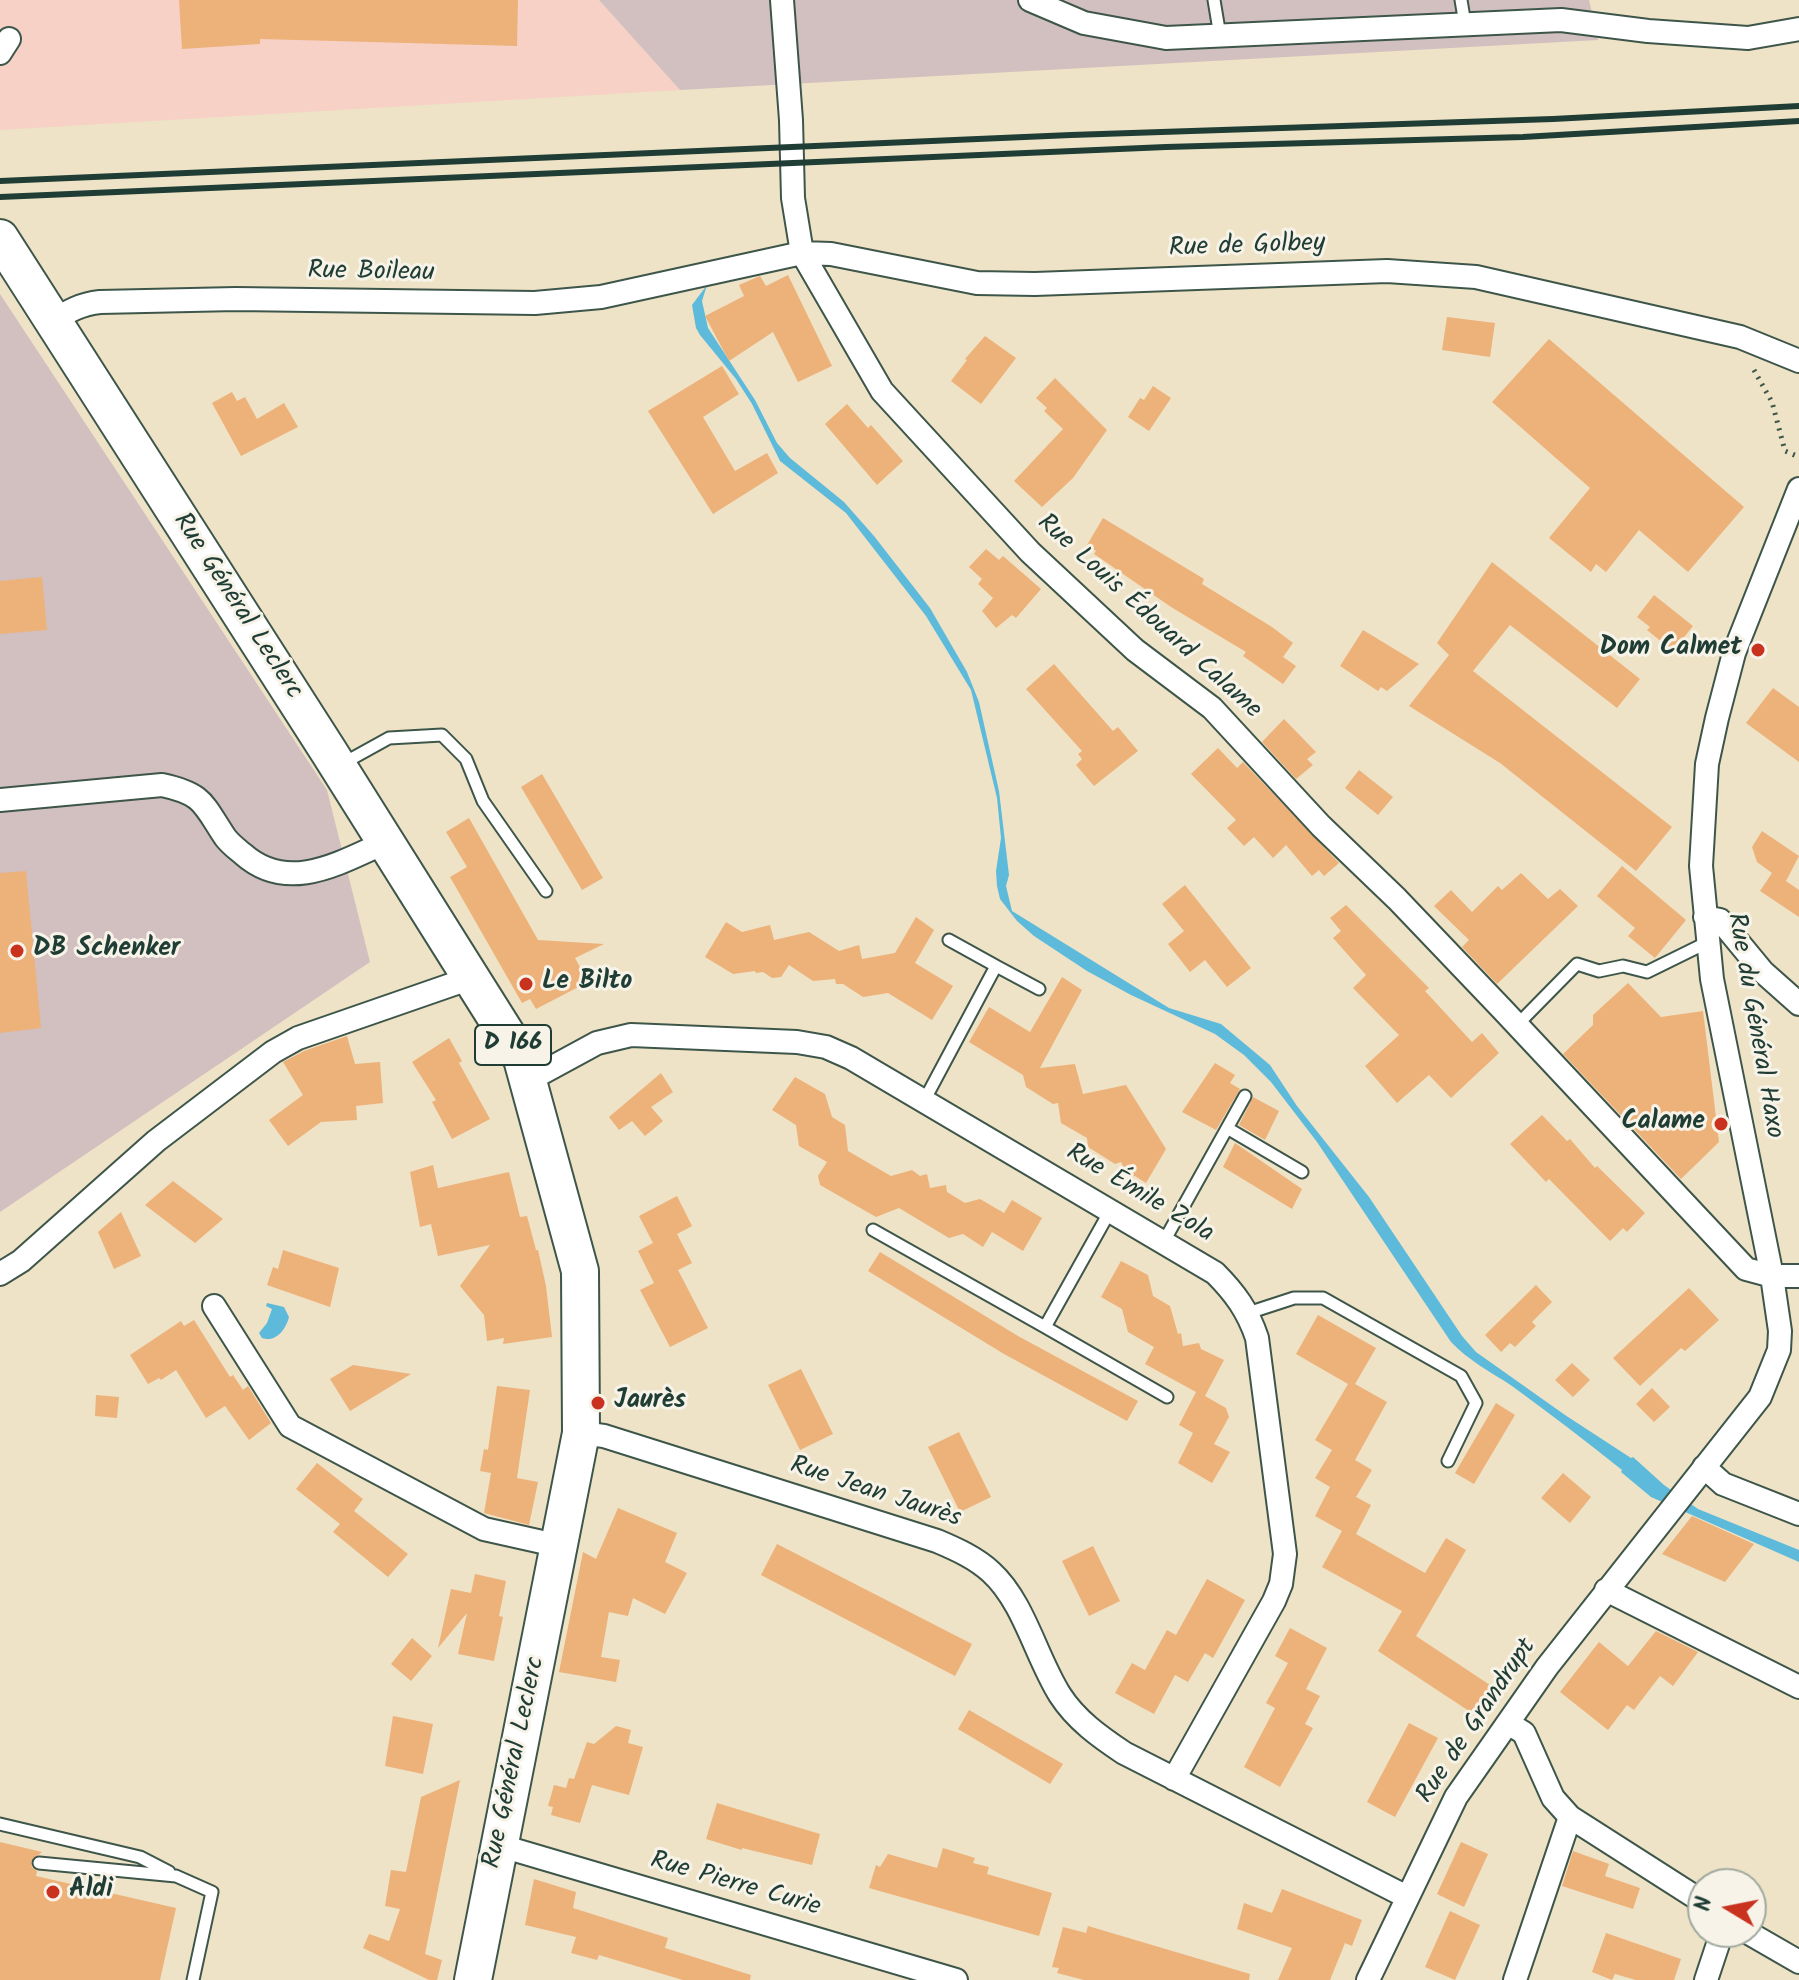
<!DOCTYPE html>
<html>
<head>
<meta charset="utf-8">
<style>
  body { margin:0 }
  #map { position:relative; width:1799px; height:1980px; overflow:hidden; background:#eee3c6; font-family:Kalam,sans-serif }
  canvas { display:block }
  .north { position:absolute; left:1687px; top:1868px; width:80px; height:80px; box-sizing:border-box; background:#f7f3e8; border:2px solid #a1aaa0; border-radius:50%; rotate:280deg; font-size:22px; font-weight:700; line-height:32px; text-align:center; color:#1f3d34 }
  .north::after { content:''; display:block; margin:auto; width:28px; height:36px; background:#c8321e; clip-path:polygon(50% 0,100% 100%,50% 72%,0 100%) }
</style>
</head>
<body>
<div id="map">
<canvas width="1799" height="1980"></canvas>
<div class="north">N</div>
</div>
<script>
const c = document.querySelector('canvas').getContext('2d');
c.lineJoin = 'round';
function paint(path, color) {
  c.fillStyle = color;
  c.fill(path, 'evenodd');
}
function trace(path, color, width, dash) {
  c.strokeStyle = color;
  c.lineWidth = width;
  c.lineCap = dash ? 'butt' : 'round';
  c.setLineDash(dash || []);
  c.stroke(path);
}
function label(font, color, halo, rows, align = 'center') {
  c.font = font + ' Kalam,sans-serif';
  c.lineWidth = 6;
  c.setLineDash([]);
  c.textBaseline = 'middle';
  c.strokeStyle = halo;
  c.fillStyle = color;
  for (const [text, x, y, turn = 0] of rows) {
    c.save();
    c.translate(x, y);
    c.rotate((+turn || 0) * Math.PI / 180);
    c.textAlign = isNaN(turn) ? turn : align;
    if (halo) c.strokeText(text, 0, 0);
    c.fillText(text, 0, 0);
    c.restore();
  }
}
paint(new Path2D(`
  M0,0H599L680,90L0,130Z`), '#f7d1c6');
paint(new Path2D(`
  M599,0H1589L1598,40L680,90Z
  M0,294L327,790L370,962L0,1212Z`), '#d2bfbf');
paint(new Path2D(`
  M707,285L702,301L708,328L755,400L777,443L790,458L844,502L874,536L930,608L967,672L979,702L999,791L1009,875L1006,886L1012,911L1169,1008L1221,1024L1270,1065L1297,1106L1369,1197L1462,1336L1476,1352L1565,1415L1631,1458L1633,1457L1664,1485L1698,1509L1799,1550V1562L1651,1497L1621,1472L1622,1470C1586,1441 1549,1413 1512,1386C1491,1372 1469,1361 1451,1342L1317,1142L1271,1082L1244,1055L1215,1034L1131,995L1087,971L1034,936L1017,921L1000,899L997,886L996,871L1001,838L997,798L971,690L926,616L846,513L780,461L752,404L736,379L700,335L696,328L692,305Z
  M267,1303L284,1307L289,1317C286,1329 276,1343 262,1338L259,1333L267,1323L272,1309L266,1306Z`), '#5dbadb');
paint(new Path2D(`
  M179,0H518L517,46L260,39V44L182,49Z
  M788,275L832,366L798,382L773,332L729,361L705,316L744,296L739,285L760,276L766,286Z
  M1447,317L1495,323L1490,357L1442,350Z
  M985,336L1016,358L981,404L951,381L967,360L965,359Z
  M1549,339L1744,507L1688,572L1639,530L1606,572L1596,564L1591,572L1549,538L1590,488L1492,402Z
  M722,366L739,394L703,417L735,471L767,453L778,473L713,514L648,411Z
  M1055,378L1107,430L1073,478L1042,507L1014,481L1063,429L1044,411L1047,408L1036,398Z
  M1153,386L1171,398L1149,431L1128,417L1140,398L1144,400Z
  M232,392L237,401L245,397L257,419L284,403L298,427L241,456L212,403Z
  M847,404L868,428L871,425L903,461L877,485L825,424Z
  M1103,518L1204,579L1202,584L1272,627L1293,643L1283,657L1296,666L1283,684L1243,656L1246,652L1171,607L1094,554L1096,551L1087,545Z
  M986,549L999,560L1003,556L1041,589L1016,618L1012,615L996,628L982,611L993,598L978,584L982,579L969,567Z
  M1492,562L1640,679L1617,708L1510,625L1473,671L1672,827L1636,871L1500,763L1409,706L1449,655L1437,643Z
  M42,577L47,630L0,634V581Z
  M1654,595L1693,626L1673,651L1647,630L1650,627L1637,617Z
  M1363,630L1419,664L1387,691L1381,687L1378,691L1340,666Z
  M1054,664L1113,731L1118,727L1138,751L1094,786L1076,765L1082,759L1078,754L1082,751L1026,689Z
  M1773,688L1799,707V762L1746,723Z
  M1284,719L1316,752L1307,759L1313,765L1296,779L1262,742Z
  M1218,748L1237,768L1243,762L1339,863L1324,876L1319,870L1312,876L1286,845L1273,858L1254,837L1244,846L1227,828L1236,820L1191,774Z
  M1359,770L1393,797L1378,815L1345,788Z
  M542,774L603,878L582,890L521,787Z
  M469,818L538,940L604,944L575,958L588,982L536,1009L530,999L522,1003L450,877L467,867L446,832Z
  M1762,831L1799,856L1786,881L1799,890V917L1760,891L1772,873L1757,862L1752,847Z
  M1622,866L1686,920L1655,958L1628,936L1635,928L1597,896Z
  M26,871L41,1028L0,1033V873Z
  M1521,873L1548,899L1560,889L1578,906L1497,984L1462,947L1469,940L1434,906L1451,890L1472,912L1498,886L1502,890Z
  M1185,885L1251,968L1227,987L1205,960L1190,972L1168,944L1184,931L1162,904Z
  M1346,905L1429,988L1425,991L1472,1042L1482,1033L1499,1053L1451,1098L1429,1075L1397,1103L1365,1066L1399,1035L1353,988L1366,975L1333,938L1341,931L1330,918Z
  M916,917L934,930L915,963L953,986L932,1020L888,993L863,997L843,984H836L835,979L813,981L789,965L781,977L772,978L763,972L756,973L755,971L733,974L705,957L726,922L742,932L770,925L774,940L809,932L839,951L859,945L862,959L895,953Z
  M1062,977L1082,990L1040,1068L1075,1064L1083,1094L1126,1085L1166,1149L1146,1183L1135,1176L1128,1177L1121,1162L1115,1164L1088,1147L1087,1138L1061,1123L1058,1103L1053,1104L1026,1087L1023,1075L969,1042L989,1007L1030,1032Z
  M1628,983L1661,1017L1703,1011L1719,1142L1681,1179L1563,1054L1593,1025V1015Z
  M347,1036L355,1064L380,1062L383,1103L356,1106L357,1120L321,1122L288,1146L269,1120L303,1095L283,1062L304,1051Z
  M449,1038L462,1061L459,1063L490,1119L452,1139L432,1102L436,1100L412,1062Z
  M1215,1063L1235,1075L1230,1083L1240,1089L1216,1130L1182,1112Z
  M661,1073L673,1092L651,1107L663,1121L645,1136L632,1121L619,1130L609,1117Z
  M795,1077L825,1094L832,1117L845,1125L848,1151L891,1176L912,1170L920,1176L927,1174L930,1188L946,1185L947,1192L965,1203L980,1199L1004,1213L1012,1200L1042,1218L1023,1251L992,1232L983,1247L963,1234L949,1238L899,1208L876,1217L820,1185L818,1176L827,1162L799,1146L796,1125L772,1110Z
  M1253,1097L1279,1111L1265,1140L1239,1125Z
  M1542,1115L1567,1141L1570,1139L1595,1168L1597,1166L1645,1213L1627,1232L1623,1228L1610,1241L1549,1179L1546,1182L1510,1144Z
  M1235,1143L1302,1189L1292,1209L1223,1167Z
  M433,1165L438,1188L509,1172L520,1217L527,1216L536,1250H538L546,1286L552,1337L503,1344L504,1338L487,1341L484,1315L460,1286L490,1245L438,1256L431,1224L420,1227L410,1172Z
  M173,1181L223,1219L195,1243L145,1205Z
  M677,1196L692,1226L677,1234L692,1263L678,1270L708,1328L670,1347L640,1290L654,1283L638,1251L653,1243L639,1216Z
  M121,1212L141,1256L114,1269L98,1232Z
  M283,1250L339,1268L330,1307L267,1285L273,1267L278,1269Z
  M880,1252L1018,1336L1138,1401L1127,1421L1004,1354L868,1271Z
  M1121,1261L1148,1275L1153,1296L1170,1306L1178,1334L1181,1333L1183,1346L1199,1343L1201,1349L1224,1360L1205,1396L1226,1408L1229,1417L1214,1444L1230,1452L1212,1483L1178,1463L1193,1433L1179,1425L1196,1392L1145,1364L1154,1347L1128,1332L1122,1309L1101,1297Z
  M1536,1285L1552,1302L1532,1322L1536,1326L1515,1347L1510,1343L1501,1352L1485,1335Z
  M1689,1288L1719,1320L1685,1351L1681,1348L1640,1386L1613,1358Z
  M1318,1315L1376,1348L1355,1384L1387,1402L1355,1460L1372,1470L1356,1497L1371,1505L1356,1534L1425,1573L1446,1538L1466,1550L1416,1636L1499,1691L1481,1719L1378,1651L1402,1611L1322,1567L1342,1531L1315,1516L1330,1487L1315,1478L1332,1450L1315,1440L1348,1384L1296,1354Z
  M194,1320L230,1377L233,1375L243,1390L248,1386L271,1423L249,1440L225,1406L206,1418L176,1370L161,1380L159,1378L148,1384L130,1355L181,1321L184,1326Z
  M1572,1363L1590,1380L1573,1397L1555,1380Z
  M353,1365L411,1374L350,1411L330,1379Z
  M801,1369L833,1434L800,1450L768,1385Z
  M497,1386L530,1390L517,1478L538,1482L529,1525L484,1513L491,1473L480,1471L484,1449L488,1450Z
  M1652,1388L1670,1407L1654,1422L1636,1404Z
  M96,1395L119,1397L117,1418L95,1416Z
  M1496,1403L1515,1415L1474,1484L1455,1473Z
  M959,1432L991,1497L960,1512L928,1447Z
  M317,1463L363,1499L354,1511L408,1554L388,1577L333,1532L340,1524L296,1489Z
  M1563,1473L1591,1497L1570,1523L1541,1498Z
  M618,1508L677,1533L665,1562L687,1573L665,1614L633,1598L628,1616L609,1612L601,1657L620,1660L616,1682L559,1672L583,1552L596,1559Z
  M1692,1516L1754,1544L1725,1582L1662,1554Z
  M777,1544L972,1644L955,1676L761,1575Z
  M1093,1546L1120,1601L1089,1616L1062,1561Z
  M475,1574L506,1581L499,1616L503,1617L494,1661L458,1654L467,1613L438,1648L451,1589L471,1593Z
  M1207,1579L1245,1600L1213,1658L1205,1653L1188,1682L1175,1675L1154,1714L1115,1693L1132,1663L1145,1670L1167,1630L1176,1635Z
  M1290,1628L1327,1648L1306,1689L1320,1696L1305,1724L1313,1728L1280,1787L1244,1767L1275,1708L1266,1703L1288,1663L1275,1656Z
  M1656,1631L1698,1652L1673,1686L1660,1676L1634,1710L1627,1705L1608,1730L1560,1692L1599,1642L1628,1666Z
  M412,1638L432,1656L411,1681L391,1664Z
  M969,1710L1063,1764L1050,1784L958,1729Z
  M393,1716L433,1724L423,1774L385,1766Z
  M1409,1723L1438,1738L1395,1817L1367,1802Z
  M616,1726L631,1730L628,1743L643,1747L629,1795L592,1785L580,1823L551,1815L553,1807L548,1806L554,1785L566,1788L569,1778L574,1779L587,1742L594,1744Z
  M460,1780L425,1954L442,1960L437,1980H429L363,1948L369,1934L389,1941L400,1909L385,1906L391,1870L406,1872L421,1797Z
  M717,1803L820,1834L812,1865L742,1848V1850L706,1839Z
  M0,1842L42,1852L31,1861L32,1867L37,1871L36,1876L176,1908L160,1980H0Z
  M1461,1842L1488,1854L1464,1907L1437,1894Z
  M943,1848L975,1858L973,1863L989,1867L987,1874L1052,1893L1039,1936L869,1888L876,1865L880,1867L888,1854L937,1868Z
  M1573,1851L1609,1864L1605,1876L1640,1888L1633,1909L1562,1886Z
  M534,1879L576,1892L573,1908L668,1938L665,1948L751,1975L750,1980H683L599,1955L597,1960L571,1953L576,1937L525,1925Z
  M1282,1889L1362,1920L1352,1946L1345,1943L1330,1980H1278L1292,1948L1237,1929L1244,1903L1272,1913Z
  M1450,1911L1480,1925L1455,1980L1425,1967Z
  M1088,1926L1250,1974L1249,1980H1084L1057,1973L1059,1968L1052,1967L1063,1927L1086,1933Z
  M1606,1933L1681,1959L1674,1980H1636L1615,1974L1612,1980L1592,1972Z`), '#edb17a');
const lane = new Path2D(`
  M1214,0L1220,36
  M1461,0L1465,24
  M342,764L389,738L442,735L466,759L483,801L546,891
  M996,966L1039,989
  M1517,1025L1577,964L1599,971L1623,966L1647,972L1708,942
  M924,1101L996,966L949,940
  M1227,1128L1302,1172
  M873,1230L1045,1327L1110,1211
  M1163,1243L1245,1096
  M1248,1313L1294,1298H1323L1461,1376L1476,1403L1448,1461
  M1045,1327L1167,1397
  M0,1824L140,1857L169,1872
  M39,1863L176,1876L212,1892L193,1980`);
const street = new Path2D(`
  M782,0L791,120L793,198L802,253L882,391L1030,552L1135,650L1212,708L1321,826L1397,899L1503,1010L1746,1269L1772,1276H1799
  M1030,0L1084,23L1166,38L1561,20L1648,31L1748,38L1799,29
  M0,53L9,39
  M52,322C68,311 81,304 100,302L236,299L535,303L601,297L802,253L831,254L977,283L1035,284L1387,271L1476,277L1740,337L1799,361
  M0,800L162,785C204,794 203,804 225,837C230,844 237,849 243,854C288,894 339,863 386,842
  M1705,917L1720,920L1763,972L1799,1004
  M527,1081L597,1043L631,1035L797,1042L826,1047L851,1058L1215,1273C1235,1293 1248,1311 1257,1338L1285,1554L1281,1584L1274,1601L1174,1779
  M0,1274L21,1261L156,1141L273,1052L298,1038L471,978
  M214,1306L290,1426L484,1529L560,1546
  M581,1433L604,1436L937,1541C956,1549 976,1558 991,1572C1024,1602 1036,1657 1060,1695C1076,1720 1100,1737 1124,1753L1407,1897
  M1704,1467L1723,1484L1799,1514
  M1606,1590L1799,1687
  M1508,1723L1524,1733L1553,1798L1570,1817L1703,1902
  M498,1845L956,1980
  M1747,1932L1799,1962
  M1368,1980L1456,1797L1547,1667L1760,1397L1779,1350L1780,1331L1772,1276L1712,979L1701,866L1707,764L1717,718L1734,653L1799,489
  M1515,1980L1570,1817
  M1706,1980L1722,1932`);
const primary = new Path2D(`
  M0,238L329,752L522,1059L580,1271L581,1433L473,1980`);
trace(lane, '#3e564a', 15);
trace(street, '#3e564a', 26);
trace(primary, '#3e564a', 40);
trace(new Path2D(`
  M1754,370L1772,402L1785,451L1799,457`), '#3e564a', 5, [2, 6]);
trace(lane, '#fff', 11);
trace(street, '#fff', 22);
trace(primary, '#fff', 36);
trace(new Path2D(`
  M0,181L1071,135L1553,119L1799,106
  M0,197L1166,147L1523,137L1799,121`), '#1f3d34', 6);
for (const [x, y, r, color] of [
  [1758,650,8,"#c8321e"],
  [17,951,8,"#c8321e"],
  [526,984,8,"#c8321e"],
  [1721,1124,8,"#c8321e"],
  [598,1403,8,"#c8321e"],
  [53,1892,8,"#c8321e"]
]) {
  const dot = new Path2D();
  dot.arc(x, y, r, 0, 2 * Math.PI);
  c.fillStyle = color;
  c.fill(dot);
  trace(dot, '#f7f3e8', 3);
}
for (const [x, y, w] of [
  [513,1045,76]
]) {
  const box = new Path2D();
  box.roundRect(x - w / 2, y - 20, w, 40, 6);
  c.fillStyle = '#f7f3e8';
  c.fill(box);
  trace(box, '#1f3d34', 2);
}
label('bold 24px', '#1f3d34', null, [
  ["D 166",513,1045]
]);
label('26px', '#1f3d34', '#f7f3e8', [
  ["Rue de Golbey",1247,248,-2],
  ["Rue Boileau",371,274,1],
  ["Rue Général Leclerc",236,607,57],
  ["Rue Louis Édouard Calame",1148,618,42],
  ["Rue du Général Haxo",1753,1026,80],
  ["Rue Émile Zola",1139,1195,31],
  ["Rue Jean Jaurès",875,1494,18],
  ["Rue de Grandrupt",1478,1722,-56],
  ["Rue Général Leclerc",516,1763,-78],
  ["Rue Pierre Curie",735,1886,16]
]);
label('bold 26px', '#1f3d34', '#f7f3e8', [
  ["Dom Calmet",1742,650,"right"],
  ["DB Schenker",33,951],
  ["Le Bilto",542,984],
  ["Calame",1705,1124,"right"],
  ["Jaurès",614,1403],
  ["Aldi",69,1892]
], 'left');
</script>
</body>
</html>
